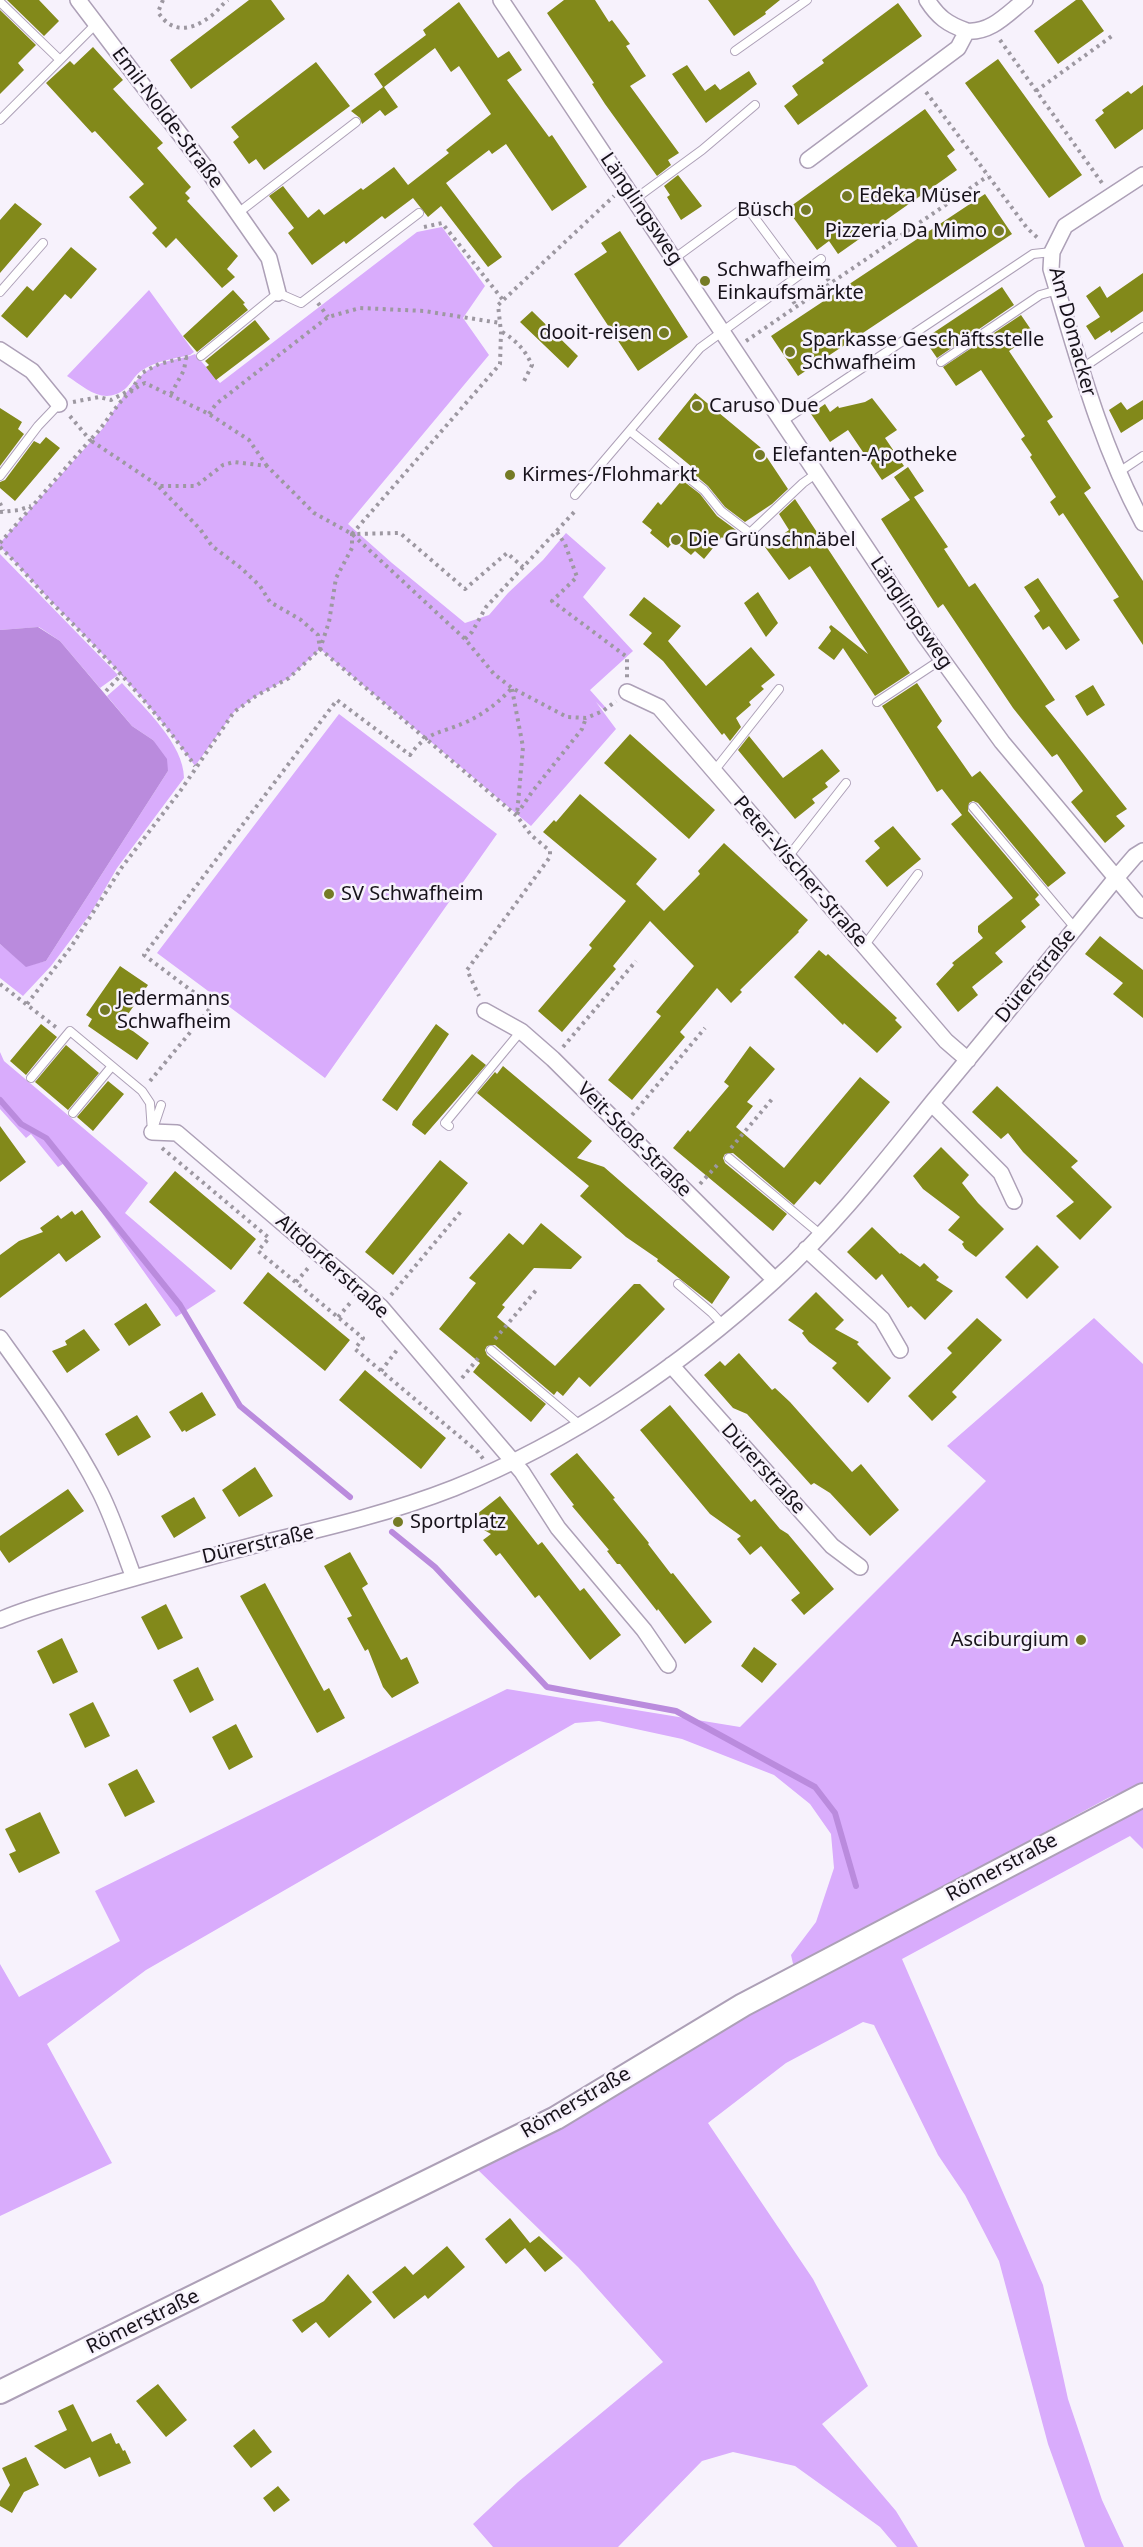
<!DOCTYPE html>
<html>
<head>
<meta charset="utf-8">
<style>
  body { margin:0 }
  canvas { display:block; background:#f7f2fc }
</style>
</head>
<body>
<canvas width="1143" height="2547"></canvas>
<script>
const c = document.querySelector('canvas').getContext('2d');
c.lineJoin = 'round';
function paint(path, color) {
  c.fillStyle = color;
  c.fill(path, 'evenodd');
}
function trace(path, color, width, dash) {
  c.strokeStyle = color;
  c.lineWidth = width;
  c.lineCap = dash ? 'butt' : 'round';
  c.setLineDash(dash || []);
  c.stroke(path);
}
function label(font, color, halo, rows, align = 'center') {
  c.font = font + ' "Noto Sans",sans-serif';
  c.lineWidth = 5;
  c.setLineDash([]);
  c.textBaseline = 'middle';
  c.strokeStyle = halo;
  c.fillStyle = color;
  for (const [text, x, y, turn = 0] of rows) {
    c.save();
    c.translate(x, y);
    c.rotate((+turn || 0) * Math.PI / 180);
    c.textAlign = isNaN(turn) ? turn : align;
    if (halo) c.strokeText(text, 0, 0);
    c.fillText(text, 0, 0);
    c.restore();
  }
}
paint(new Path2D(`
  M442,227L485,286L463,318L489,355L348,524L392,563L465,623L489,615L508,593L543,560L566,533L606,568L583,597L633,651L590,690L607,709L605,711L596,702L616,729L531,826L320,649L289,678L256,696L234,712L195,766C154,707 104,655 54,604C35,585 19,565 0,547V543L104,427C116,406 137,372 159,364C171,359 183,359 195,354L220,383L417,232Z
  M149,290L194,352L190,355C172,359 156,361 141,371C134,376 131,384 125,389C103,406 86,388 67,376Z
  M0,554L118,675L100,688L60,641L39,627L0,630Z
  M122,683C144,708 184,744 184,778L117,868L91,913L51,966L23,996L0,978V944L26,966L46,961L168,771L153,740L132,726L107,696Z
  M339,714L497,834L325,1078L157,953Z
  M0,1052L4,1061L148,1183L125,1213L216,1291L176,1317L66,1162L58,1167L31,1134L26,1138L0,1109Z
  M1094,1318L1143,1364V1783L1108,1798L794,1968L791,1955L816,1922L834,1868L831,1834L810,1804L774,1775L682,1739L599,1721L575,1723L146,1970L47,2044L112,2163L0,2216V1964L19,1997L120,1941L95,1891L507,1689L740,1727L986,1481L947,1446Z
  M1143,1802V1849L1130,1836L902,1959L1043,2285L1068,2399L1102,2500L1124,2547H1085L1048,2444L999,2261L965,2195L938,2155L874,2025L863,2022L786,2063L708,2123L813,2279L868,2386L822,2424L896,2511L918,2547H897L880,2527L795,2466L733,2452L702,2461L618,2547H493L473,2524L518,2482L663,2362L578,2267L476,2168L799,1986Z`), '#d9acfc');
paint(new Path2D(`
  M38,627L60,641L132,726L153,740L167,759L168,771L46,961L26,967L0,944V630Z`), '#ba8bdd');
trace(new Path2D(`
  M0,1100L21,1124L46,1138L180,1305L240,1406L350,1497
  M392,1532L435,1567L547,1687L676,1711L815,1787L835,1813L856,1886`), '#ba8bdd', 6);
paint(new Path2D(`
  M7,0H39L59,21L44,36Z
  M249,0H271L285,19L191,89L170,60Z
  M564,0H595L609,22L612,20L630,44L626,46L646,76L630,86L679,153L668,160L671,165L657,176L605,104L592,84L594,83L547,13Z
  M708,0H780L765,12L766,14L734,36Z
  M1076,0H1082L1104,31L1058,64L1034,31Z
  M459,2L498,58L509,51L522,70L507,80L549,137L552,135L587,187L552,211L506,144L492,154L489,150L446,183L502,257L488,267L441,206L428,217L413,198L385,219L382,216L346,244L344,241L312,265L288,233L294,228L269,196L283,186L308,218L319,209L324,215L361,188L363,190L394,167L408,185L449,153L446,150L491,114L459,66L451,72L435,48L384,87L398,107L385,116L380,110L362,124L360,118L351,111L383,87L374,74L426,35L423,30Z
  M898,3L922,36L798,125L784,106L798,95L792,86L824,63L822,60Z
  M0,10L36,45L18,63L24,70L0,94Z
  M93,47L123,80L113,89L163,143L157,148L191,187L185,193L190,198L187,201L238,256L227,269L235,277L222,288L176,238L166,248L152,233L157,228L129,197L144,184L95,131L92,133L46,83L70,61L74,65Z
  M998,59L1082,175L1049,198L965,83Z
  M316,62L350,106L264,170L256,159L249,164L233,142L239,137L231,127Z
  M687,65L705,91L715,84L720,90L749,71L757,84L706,123L672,74Z
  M1143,85V129L1115,149L1095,120L1104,113L1102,110L1128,91L1131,94Z
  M925,109L955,150L947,156L957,170L838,254L829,241L817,250L787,209Z
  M678,175L702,206L681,220L667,197L670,195L664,186Z
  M985,194L1012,234L798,376L771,336Z
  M15,203L42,224L0,273V220Z
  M620,231L688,337L638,371L574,274L607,252L601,243Z
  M71,247L97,269L71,299L65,294L27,338L1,316L27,286L33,291Z
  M1143,273V311L1111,333L1110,330L1095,340L1086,326L1100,317L1086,296L1100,286L1107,298Z
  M1002,287L1014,305L937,358L924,339Z
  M233,290L245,303L243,304L248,310L197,352L183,336Z
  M532,311L578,356L568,368L520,322Z
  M1021,315L1034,334L1009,351L1053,417L1047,421L1091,488L1084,493L1143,581V645L1113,600L1119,597L1063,513L1059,516L1050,502L1056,497L1030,457L1032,455L1021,439L1025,436L981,370L956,386L943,367Z
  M255,320L270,339L216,380L206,367L209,365L205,361Z
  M695,393L760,447L788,489L772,504L745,522L725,507L708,486L689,470L692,467L658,439Z
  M872,398L897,430L885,438L904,466L882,480L848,430L830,442L811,414L825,404L830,412L838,406L839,408L865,402Z
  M1143,400V419L1121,433L1109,410L1121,402L1127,410Z
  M0,408L22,422L18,429L24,434L0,466Z
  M46,437L60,448L15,501L0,488V482L5,480L34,441L40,444Z
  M908,467L924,491L914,497L948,547L944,549L969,587L975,583L1055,700L1045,706L1127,809L1116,816L1125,826L1105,843L1071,802L1083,791L1069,771L1057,754L1052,757L1013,708L943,604L938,608L881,519L910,500L894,477Z
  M682,480L700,494L717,516L736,530L727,542L722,537L704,559L695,551L691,555L674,541L668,548L650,533L652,530L642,522L658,502L661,505Z
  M795,499L910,673L875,696L843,648L834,660L818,648L831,631L829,627L831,625L868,654L810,566L789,580L765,547L789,530L779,514Z
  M1038,578L1080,640L1066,650L1049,626L1043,630L1034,616L1040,611L1024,587Z
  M758,592L778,623L766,637L744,603Z
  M644,597L681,626L668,641L706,686L751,647L775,675L761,686L764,689L749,702L751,705L736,718L741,727L730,741L724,733L722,735L663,661L643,644L652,633L629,615Z
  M917,683L942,721L937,727L972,777L980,771L1066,873L1048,887L978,803L973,801L969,803L968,811L1039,895L1035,899L1040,905L1021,921L1026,927L995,953L1003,962L972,987L978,995L958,1012L936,984L954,965L952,963L983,938L978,932V926L1013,898L951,824L962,815L942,789L937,792L882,706Z
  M1093,685L1105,705L1087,716L1075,696Z
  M630,734L715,810L689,839L604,763Z
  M749,736L783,778L822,749L840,771L825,783L828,787L812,799L815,803L795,819L738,750Z
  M580,794L657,859L636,884L664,911L700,874L698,871L724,843L808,920L798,931L799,932L740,990L742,992L731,1003L717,988L680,1032L685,1037L632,1100L608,1080L661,1016L656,1012L694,966L650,921L613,966L616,969L562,1032L538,1011L592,948L589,945L626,901L543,832L554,820L556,822Z
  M893,826L921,859L887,887L865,861L880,848L874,841Z
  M1100,936L1143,970V1018L1113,994L1123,983L1085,954Z
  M819,950L826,956L828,954L897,1018L895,1020L902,1027L877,1053L844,1023L843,1025L794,977Z
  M120,966L148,985L122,1023L149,1043L137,1060L88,1026L92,1019L86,1015Z
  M41,1024L57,1037L26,1075L10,1061Z
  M436,1024L449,1034L397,1111L382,1100Z
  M66,1045L99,1073L68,1110L35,1082Z
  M750,1046L775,1069L747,1102L753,1106L736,1127L784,1168L860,1077L890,1102L820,1185L815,1181L794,1205L733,1153L725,1154L723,1158L725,1163L787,1214L773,1231L673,1148L688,1130L690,1132L729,1086L724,1082Z
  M472,1054L486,1065L425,1135L412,1125L413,1121Z
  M503,1066L592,1141L577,1158L604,1167L730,1277L712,1304L657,1261L658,1259L626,1237L580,1196L589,1186L477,1093L495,1072L497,1074Z
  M108,1081L124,1094L93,1131L77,1117Z
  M997,1086L1078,1161L1071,1167L1112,1207L1080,1240L1056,1216L1074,1202L1023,1152L1008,1133L1001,1139L972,1112Z
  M0,1126L26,1162L0,1182Z
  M941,1147L969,1175L962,1183L978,1203L1004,1229L976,1257L965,1249L962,1244L964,1242L948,1230L960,1217L923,1189L913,1176Z
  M440,1160L468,1183L393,1275L365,1252Z
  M175,1171L256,1239L231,1270L149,1202Z
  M82,1210L101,1237L66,1262L59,1253L0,1298V1255L19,1241L43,1232L40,1228L58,1215L61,1219L72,1211L75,1215Z
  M541,1223L582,1257L571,1269L534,1268L502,1305L505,1307L497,1317L555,1366L634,1284H640L665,1309L590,1387L579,1377L563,1396L557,1391L554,1395L495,1345L487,1346L485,1350L487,1355L546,1404L531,1422L473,1372L480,1363L439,1329L476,1283L469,1278L509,1233L523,1245Z
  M872,1227L900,1254L901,1253L920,1267L924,1263L939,1277L936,1280L953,1291L925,1320L911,1306L908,1308L882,1274L876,1280L847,1252Z
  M1037,1245L1059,1267L1027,1299L1005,1277Z
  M268,1272L350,1340L325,1371L243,1303Z
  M816,1292L844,1320L835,1329L859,1342L857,1344L891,1378L868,1403L832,1368L837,1363L809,1342L802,1333L804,1331L788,1320Z
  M146,1303L161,1325L129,1346L114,1324Z
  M977,1318L1002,1340L952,1392L957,1397L932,1421L908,1396L952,1353L947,1348Z
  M84,1329L100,1350L67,1373L52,1351L67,1345L65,1341Z
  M739,1353L772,1390L775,1388L790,1402L852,1472L861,1464L899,1510L870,1536L830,1493L814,1483L811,1485L747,1414L733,1408L704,1375L720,1361L725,1366Z
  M365,1370L446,1438L421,1469L339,1400Z
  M202,1392L216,1415L186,1432L185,1430L182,1432L169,1412Z
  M670,1405L751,1502L755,1499L780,1529L788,1534L834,1589L804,1615L791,1600L800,1593L761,1546L750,1555L737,1539L741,1536L710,1514L640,1430Z
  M137,1415L151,1437L118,1456L105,1434Z
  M577,1453L615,1498L613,1499L649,1543L648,1544L671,1574L673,1573L712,1622L685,1644L658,1609L657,1611L620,1564H617L607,1551L609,1550L572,1506L574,1505L550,1474Z
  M255,1467L273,1496L239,1517L222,1490Z
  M68,1489L84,1511L9,1563L0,1550V1536Z
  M500,1496L538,1545L542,1542L580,1591L584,1588L621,1635L590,1660L539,1595L535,1598L500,1553L496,1556L483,1540L491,1534L468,1521Z
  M194,1497L206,1518L174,1538L161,1516Z
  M350,1552L368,1584L362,1588L401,1660L407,1657L419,1683L392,1698L383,1687L368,1649L365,1651L347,1618L352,1616L324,1566Z
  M265,1583L324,1691L329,1688L345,1718L317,1733L240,1596Z
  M166,1604L183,1638L158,1650L141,1617Z
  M62,1638L78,1672L53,1684L37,1651Z
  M754,1647L777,1664L762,1683L741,1666Z
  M198,1667L214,1700L190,1713L173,1680Z
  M93,1702L110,1736L85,1748L69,1714Z
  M236,1724L253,1757L229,1770L212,1737Z
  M137,1769L155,1802L125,1817L108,1784Z
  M40,1812L60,1853L19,1873L9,1854L16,1851L5,1829Z
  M510,2218L530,2243L539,2236L563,2258L545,2272L525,2248L506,2264L485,2239Z
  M447,2246L465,2267L428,2299L425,2295L394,2319L372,2292L405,2266L413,2275Z
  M348,2274L372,2302L329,2338L316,2322L302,2333L292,2320L324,2301Z
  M158,2384L187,2420L166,2437L136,2401Z
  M73,2404L92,2442L111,2433L116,2444L119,2443L123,2451L125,2450L131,2463L99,2477L90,2457L65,2469L34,2446L67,2430L58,2411Z
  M254,2429L272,2452L251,2468L233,2446Z
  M26,2457L39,2485L24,2492L12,2513L0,2506V2501L10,2485L2,2468Z
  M278,2486L290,2500L274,2512L263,2498Z`), '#82891a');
const lane = new Path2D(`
  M0,2L60,60
  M735,51L807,0
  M0,120L97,23
  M635,199L702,150L755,105
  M238,213L356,122
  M798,276L821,259
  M0,292L43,243
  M201,356L278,293L301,303L419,213
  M941,362L1040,295L1058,290
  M1081,369L1143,327
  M783,421L1033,254L1052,252
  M630,431L704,490L721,511L750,533L803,483L817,473
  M1119,472L1143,456
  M0,476L38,426L59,404
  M575,495L700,348L798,276L746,206L675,258
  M877,702L942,659
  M714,771L779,689
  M973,807L1075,928
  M788,857L846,783
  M864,946L918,874
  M31,1078L70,1031L142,1091L150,1103L152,1132
  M73,1113L112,1066
  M154,1126L161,1105
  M449,1126L445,1123L521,1031
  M729,1158L820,1234
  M678,1284L712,1313L722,1324
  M491,1350L580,1425`);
const street = new Path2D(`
  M78,0L211,175L269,258L278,293
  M501,0L925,636L1002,742L1143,910
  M927,0C938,17 947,24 967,31
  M808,160L958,48L967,31C991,33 1007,14 1025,0
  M1143,175L1065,226L1052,252L1051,269C1078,358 1099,441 1143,523
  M0,350L32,371L59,404
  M627,692L659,707L946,1041L968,1060
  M485,1011L521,1031L553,1059L775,1280
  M932,1104L1001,1173L1014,1201
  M152,1132L177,1133L381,1307L522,1472L558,1528L644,1630L668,1665
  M806,1249L882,1319L900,1350
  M0,1338C36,1388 72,1437 100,1492C114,1520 123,1549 134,1578
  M671,1365L832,1546L860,1567
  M0,1620C32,1606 66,1598 99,1588C155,1572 211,1556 267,1542C330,1527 393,1512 454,1488C571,1441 681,1366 774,1281C834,1227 884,1162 935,1099C996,1026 1056,952 1116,878L1135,856L1143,851`);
const secondary = new Path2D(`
  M0,2392L556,2118L743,2005L1143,1795`);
trace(lane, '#ada0b7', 10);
trace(street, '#ada0b7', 18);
trace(secondary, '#ada0b7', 26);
trace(new Path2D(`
  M163,0L158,12C172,34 191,31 211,16C217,12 221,5 228,0
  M1000,40L1102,183
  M1036,91L1112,36
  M926,92L1027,228L1040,240
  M424,227L442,223L503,300
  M823,272L831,284
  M789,295L797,307
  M318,303L328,317
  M502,332C517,341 525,350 532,365L523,383
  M746,341L988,176
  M171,394L184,370L186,358
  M73,402L99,397L111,400L132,389L142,373L159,364L191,356
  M209,414L216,404L328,317L360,308L424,311L500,323
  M267,466L249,440L209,414L145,383C119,394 110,421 90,440L159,486H196L223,465L234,462L267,466L314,513L352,534L465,639L494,674L512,688L567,717L586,718L603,711L616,701
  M159,487L200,529L212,546L241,568L260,586L270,602L301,620L318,635L320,649L329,622L336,578L352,548V534L400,533L465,589L507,553L523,567
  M0,503L3,511
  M0,512L19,510L31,506
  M557,532L565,544L577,577L552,601L627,657V678
  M352,534L500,364L501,332L498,305L614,196
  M0,543L90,440L69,415
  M0,547C19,565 35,585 53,604C104,655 154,707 195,766
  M465,639L472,632L486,607L576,510
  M512,689L523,747L517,815
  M106,691L122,674
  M517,814L532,792L582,729L586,718
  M0,984L57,1028
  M27,1004L71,947L122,867L181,790L234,712L256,696L289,678L320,649L517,816L531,835L550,851V857L467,970L479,996
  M563,1047L636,961
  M150,1081L212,1006L144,955L337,700L410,755C428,730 441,734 466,722C484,714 499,702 512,688
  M632,1115L705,1028
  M162,1148L269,1238L258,1251L363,1338L355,1349L478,1452L484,1460
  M731,1148L773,1098
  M700,1184L719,1163
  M296,1282L309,1267
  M391,1295L463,1209
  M338,1317L351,1302
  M495,1339L538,1288
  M381,1371L397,1350
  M462,1378L480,1356`), '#9d98a1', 4, [3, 4.5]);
trace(lane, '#fff', 8);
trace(street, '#fff', 15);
trace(secondary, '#fff', 22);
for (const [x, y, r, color] of [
  [847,196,6,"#757b25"],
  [806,210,6,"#757b25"],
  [999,231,6,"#757b25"],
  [705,281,6,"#757b25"],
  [664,333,6,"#757b25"],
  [790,352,6,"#757b25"],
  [697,406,6,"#757b25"],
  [760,455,6,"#757b25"],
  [510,475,6,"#757b25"],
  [676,540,6,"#757b25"],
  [329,894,6,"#757b25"],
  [105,1010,6,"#757b25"],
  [398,1522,6,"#757b25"],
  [1081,1640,6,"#757b25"]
]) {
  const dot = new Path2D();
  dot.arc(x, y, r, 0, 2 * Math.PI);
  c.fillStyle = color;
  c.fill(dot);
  trace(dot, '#f7f2fc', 2);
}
label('20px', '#17121a', '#f7f2fc', [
  ["Emil-Nolde-Straße",167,118,53],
  ["Länglingsweg",641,209,56],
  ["Am Domacker",1072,332,75],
  ["Länglingsweg",911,613,56],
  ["Peter-Vischer-Straße",800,872,49],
  ["Dürerstraße",1036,976,-51],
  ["Veit-Stoß-Straße",634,1140,45],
  ["Altdorferstraße",332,1267,42],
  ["Dürerstraße",763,1469,48],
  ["Dürerstraße",258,1545,-13],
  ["Römerstraße",1002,1868,-28],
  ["Römerstraße",576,2103,-30],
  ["Römerstraße",143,2322,-26]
]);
label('20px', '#17121a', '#f7f2fc', [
  ["Edeka Müser",859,196],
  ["Büsch",794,210,"right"],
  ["Pizzeria Da Mimo",987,231,"right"],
  ["Schwafheim",717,270],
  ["Einkaufsmärkte",717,293],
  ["dooit-reisen",652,333,"right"],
  ["Sparkasse Geschäftsstelle",802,340],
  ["Schwafheim",802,363],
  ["Caruso Due",709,406],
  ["Elefanten-Apotheke",772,455],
  ["Kirmes-/Flohmarkt",522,475],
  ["Die Grünschnäbel",688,540],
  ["SV Schwafheim",341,894],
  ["Jedermanns",117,999],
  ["Schwafheim",117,1022],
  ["Sportplatz",410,1522],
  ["Asciburgium",1069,1640,"right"]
], 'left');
</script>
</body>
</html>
